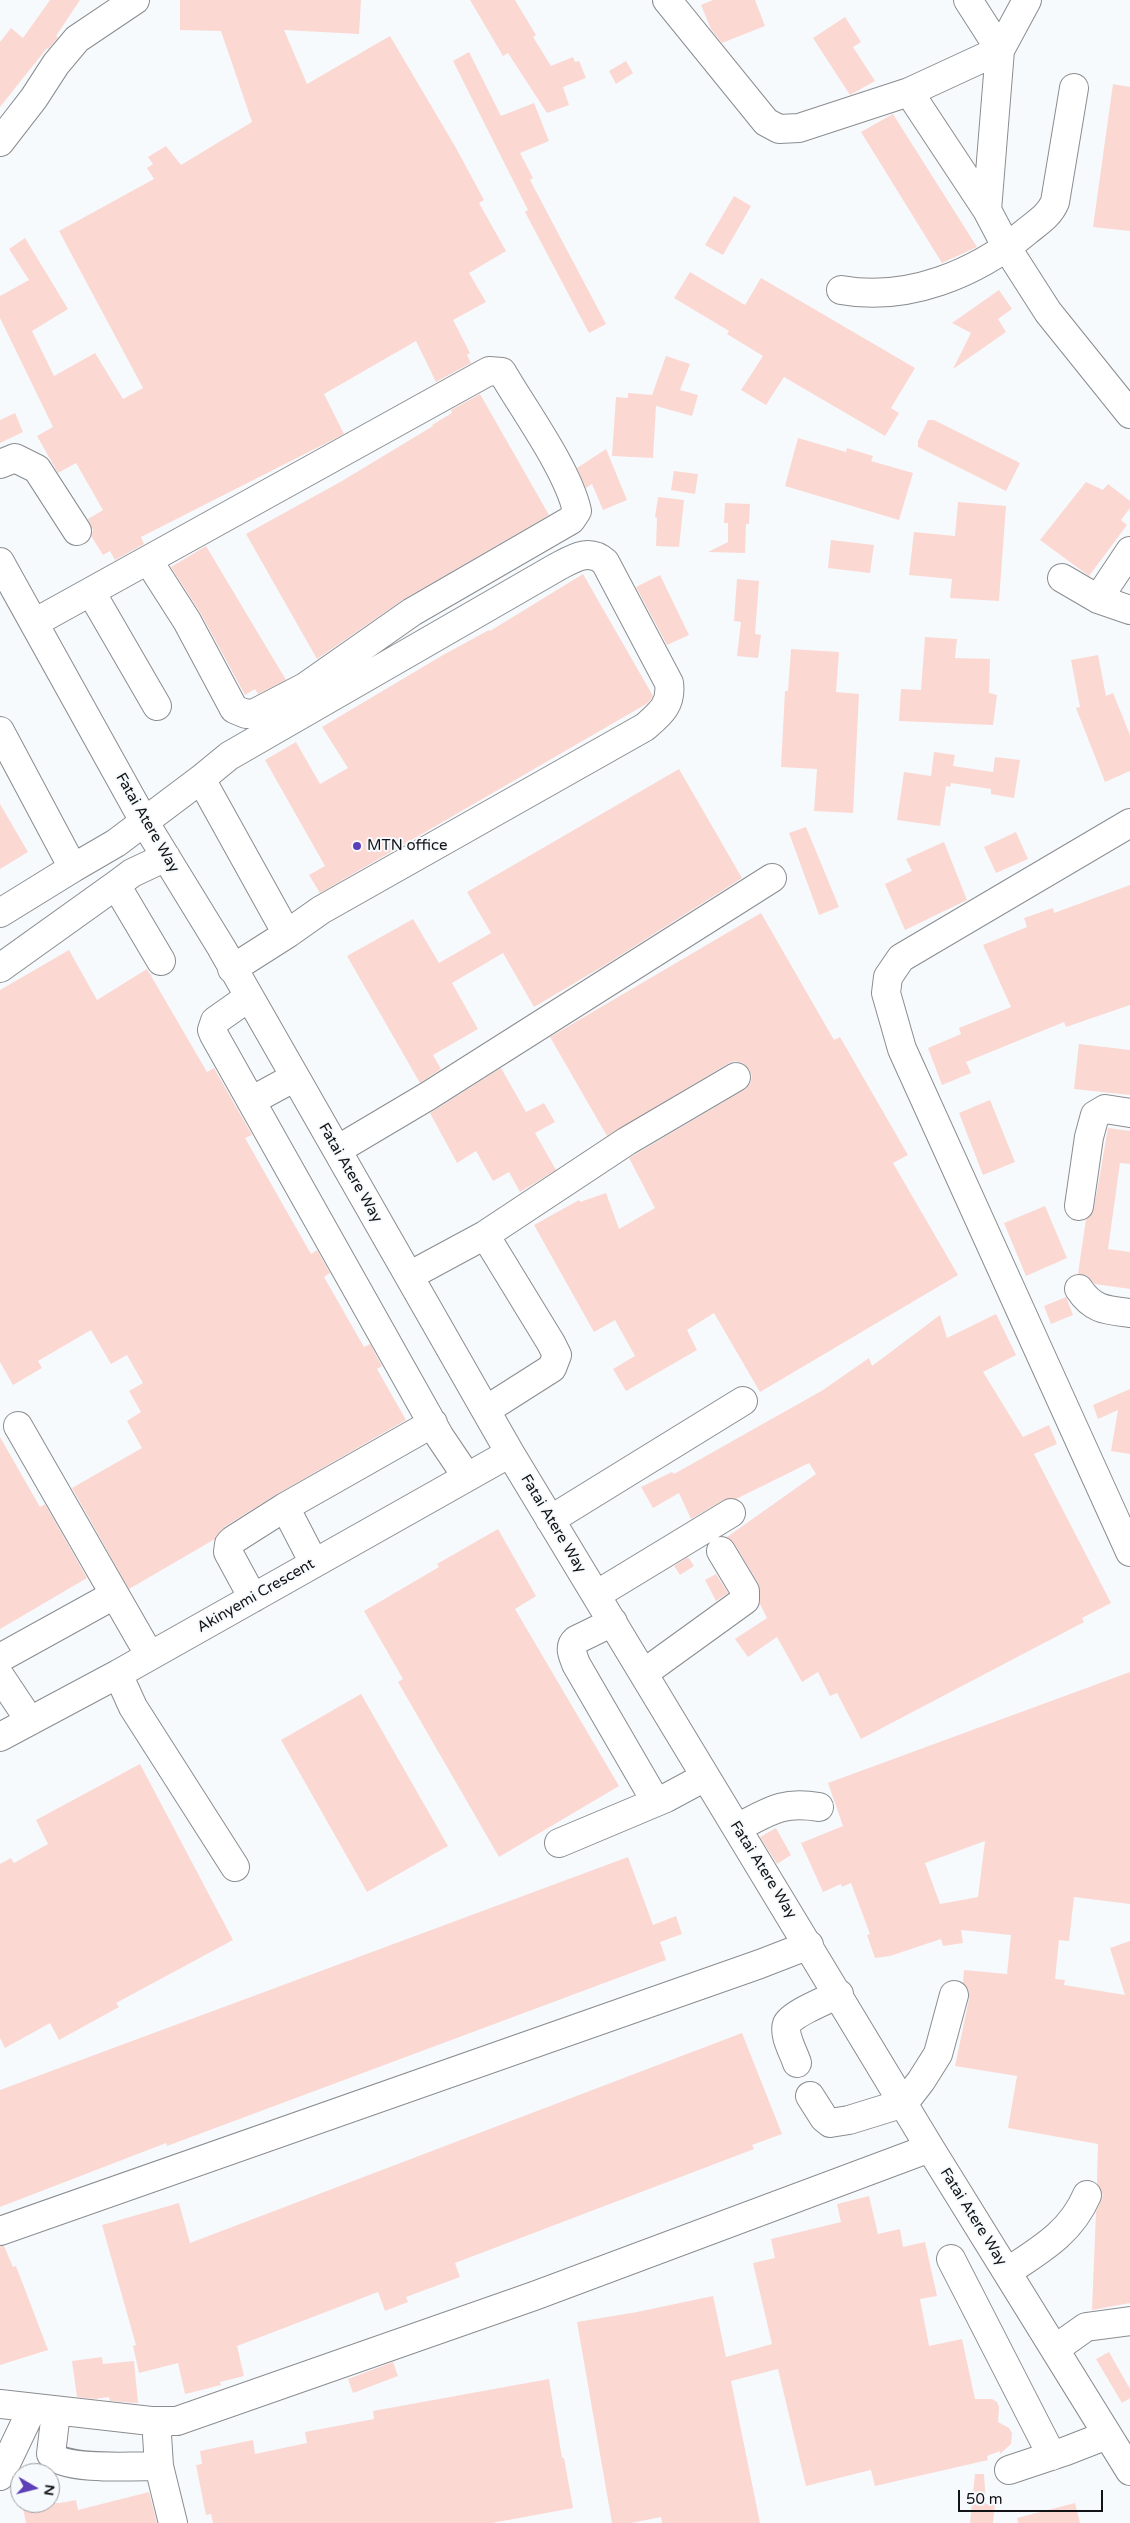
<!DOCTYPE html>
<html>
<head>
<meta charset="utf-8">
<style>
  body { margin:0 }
  #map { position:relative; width:1130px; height:2523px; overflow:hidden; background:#f6fafd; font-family:"Varela Round",sans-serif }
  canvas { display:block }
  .north { position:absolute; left:10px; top:2463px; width:50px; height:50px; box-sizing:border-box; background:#f6fafd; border:1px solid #9b9ea0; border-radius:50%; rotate:98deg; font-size:14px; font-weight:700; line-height:20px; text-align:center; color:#121314 }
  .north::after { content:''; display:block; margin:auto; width:18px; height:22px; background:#5d3fb8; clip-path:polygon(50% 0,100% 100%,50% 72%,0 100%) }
  .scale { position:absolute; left:958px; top:2490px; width:145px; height:22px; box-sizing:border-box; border:2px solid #121314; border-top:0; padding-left:6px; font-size:15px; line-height:18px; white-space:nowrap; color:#121314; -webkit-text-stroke:4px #f6fafd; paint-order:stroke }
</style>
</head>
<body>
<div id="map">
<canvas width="1130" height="2523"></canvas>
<div class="north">N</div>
<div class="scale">50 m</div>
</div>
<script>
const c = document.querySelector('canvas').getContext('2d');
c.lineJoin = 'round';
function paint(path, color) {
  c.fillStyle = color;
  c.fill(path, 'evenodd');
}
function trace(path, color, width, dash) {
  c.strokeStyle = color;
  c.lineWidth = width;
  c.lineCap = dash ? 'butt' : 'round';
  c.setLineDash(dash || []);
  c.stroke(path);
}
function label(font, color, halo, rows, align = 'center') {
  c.font = font + ' "Varela Round",sans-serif';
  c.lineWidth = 4;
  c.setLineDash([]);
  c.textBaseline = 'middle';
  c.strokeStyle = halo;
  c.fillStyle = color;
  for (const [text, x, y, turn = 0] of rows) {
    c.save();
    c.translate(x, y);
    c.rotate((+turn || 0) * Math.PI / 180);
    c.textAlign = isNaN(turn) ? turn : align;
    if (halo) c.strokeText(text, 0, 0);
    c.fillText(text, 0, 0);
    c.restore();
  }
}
paint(new Path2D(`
  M50,0H80L56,36L58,37L56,40L48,49L47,48L0,107V42L11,28L23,38Z
  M180,0H361L359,34L284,30L307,84L390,36L456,148L484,200L479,203L506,251L469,273L486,302L453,320L470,353L467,355L471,363L436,382L416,341L324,394L344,434L141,537L144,544L115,560L110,551L103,555L91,536L93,530L88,519L103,510L76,463L58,473L37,436L53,427L0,318V296L29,280L9,249L25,238L68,309L32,331L54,376L95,353L123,399L143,388L59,231L154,179L147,168L153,164L148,157L166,146L181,165L252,122L221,31L180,30Z
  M470,0H515L536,35L533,37L551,66L573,57L575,62L579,61L586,78L563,87L569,105L547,113L508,53L503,56Z
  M713,0H755L765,26L722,43L711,29L701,5Z
  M845,17L861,42L853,47L875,81L850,95L813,38Z
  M469,52L501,116L534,103L549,141L520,153L533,178L530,180L606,324L589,333L525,212L528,210L453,61Z
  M626,61L633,73L616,84L609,71Z
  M1113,84L1130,87V231L1093,227Z
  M893,114L977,247L942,263L861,132Z
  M734,196L751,206L723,255L705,245Z
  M690,272L745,305L761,278L915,368L891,408L899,413L885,436L784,377L766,405L741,390L763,356L727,334L729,331L674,298Z
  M999,290L1012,309L998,319L1006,332L953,369L971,333L952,323Z
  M666,356L690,364L680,390L698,395L692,416L656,406L653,458L612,456L616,397L628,398V393L652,395Z
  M480,394L549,515L404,599L317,659L246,534L342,481L433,426L432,425L452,413L451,410Z
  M15,413L23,432L0,443V420Z
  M928,420H934L1020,463L1006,491L918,447V441Z
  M798,438L846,452L847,448L873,456L871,461L913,473L899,520L785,486Z
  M606,449L627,500L603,510L592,484L586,488L577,468Z
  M674,471L698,474L695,494L671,490Z
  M1086,482L1103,490L1108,484L1130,501V508L1121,520L1127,525L1089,576L1040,540Z
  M658,497L684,500L679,547L656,546L657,518L655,517Z
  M958,502L1006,506L999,601L950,598L952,579L909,575L914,532L955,536Z
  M725,503L750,504L749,524H746L745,553L708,552L728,542V523H724Z
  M831,540L874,545L870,573L828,568Z
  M206,546L286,680L258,694L255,689L245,695L201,614L171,567Z
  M583,574L653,696L648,703L320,893L309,875L325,866L265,760L296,742L320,784L348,768L322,727L443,655L489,630L490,631Z
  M660,575L689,635L667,645L636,587Z
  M737,579L759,581L755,634L761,635L758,658L737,656L741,622L734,621Z
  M925,637L957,639L955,658L990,659L989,693L997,695L993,725L899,721L901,689L921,690Z
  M791,649L839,652L836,692L859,694L853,813L814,811L817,769L781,767L785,691H788Z
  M1098,655L1106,696L1113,693L1130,735V771L1105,782L1076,708L1080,707L1071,660Z
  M934,752L955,755L953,766L993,772L995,757L1020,760L1014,798L991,794V789L951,783L950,787L946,786L940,826L897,820L904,772L931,776Z
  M679,769L742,878L605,965L534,1007L503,953L452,983L478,1029L433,1055L441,1069L420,1083L347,956L413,919L439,963L491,933L467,892Z
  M0,804L28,852L0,869Z
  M806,827L839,907L819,915L789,833Z
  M1016,832L1028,859L996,873L984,847Z
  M944,842L967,900L905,930L885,884L912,871L906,859Z
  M1130,885V1005L1066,1027L1064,1022L966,1062L971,1073L942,1085L928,1048L961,1034L959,1028L1011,1007L983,945L1027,927L1024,918L1053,908L1054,913Z
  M761,913L834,1040L840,1037L908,1155L893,1163L958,1275L760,1392L714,1313L687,1330L697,1350L626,1391L613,1369L635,1356L615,1320L594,1332L534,1225L579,1200L580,1202L606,1193L619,1229L655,1208L629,1158L744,1090L750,1084L752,1076L749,1069L743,1063L735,1061L729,1063L607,1136L550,1037Z
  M69,950L97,1000L147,969L207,1072L214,1068L252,1135L245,1138L311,1254L317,1250L330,1273L324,1277L364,1347L370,1344L382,1366L377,1369L406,1420L277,1494L224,1527L215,1539L129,1589L72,1488L142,1448L127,1421L141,1412L129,1391L143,1383L127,1355L111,1364L91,1330L38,1361L42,1368L13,1385L0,1362V990Z
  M1079,1044L1130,1050V1095L1074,1089Z
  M501,1068L526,1112L544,1103L555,1122L535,1133L556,1170L520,1192L509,1172L493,1181L476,1151L457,1163L430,1113Z
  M990,1100L1015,1162L983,1175L959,1113Z
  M1108,1128L1130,1131V1164L1120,1163L1108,1249L1130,1252V1289L1095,1284L1086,1275L1078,1274L1086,1219L1094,1208Z
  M1045,1206L1067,1258L1026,1276L1004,1223Z
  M1066,1297L1073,1315L1051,1324L1044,1306Z
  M996,1314L1016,1355L983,1372L1023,1437L1049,1425L1057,1444L1034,1454L1111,1603L1082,1618L1084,1622L861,1739L837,1693L830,1696L818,1672L802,1682L777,1637L748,1657L735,1639L767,1618L760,1604L758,1583L734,1543L727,1537L816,1474L809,1463L736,1499L723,1500L691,1519L679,1493L653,1508L641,1487L672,1472L674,1474L823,1390L869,1358L872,1366L940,1315L947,1338Z
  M1130,1389V1454L1111,1451L1118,1410L1098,1419L1093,1405Z
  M0,1437L40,1507L45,1504L87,1578L0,1629Z
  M498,1529L536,1596L515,1609L619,1786L499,1857L398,1682L403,1679L364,1611L439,1567L437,1564Z
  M688,1557L694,1566L680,1575L674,1566Z
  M716,1574L728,1593L716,1601L705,1580Z
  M1130,1672V1904L1074,1897L1069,1941L1059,1940L1055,1979L1065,1980L1064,1985L1125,1995L1110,1948L1130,1941V2303L1092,2310L1096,2212L1103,2195L1097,2183L1098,2144L1008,2128L1017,2076L955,2066L969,1999V1991L963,1983L964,1970L1007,1974L1011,1935L961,1930L963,1943L943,1946L941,1939L890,1956L875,1958L867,1935L870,1934L851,1883L842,1887L841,1884L823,1892L801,1843L843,1826L828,1783ZM985,1841L978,1897L940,1904L925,1863Z
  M361,1694L448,1846L367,1892L281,1740Z
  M140,1764L233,1940L116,2003L119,2007L59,2040L50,2023L5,2048L0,2038V1864L11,1858L14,1863L48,1844L36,1820Z
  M776,1828L791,1855L777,1864L760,1837Z
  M628,1857L653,1925L676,1916L682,1934L660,1942L666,1960L167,2146L166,2143L0,2207V2090Z
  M742,2033L782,2134L752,2145L754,2149L455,2263L460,2277L406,2297L408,2302L385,2311L378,2292L237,2346L244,2376L220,2382L221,2385L185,2394L178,2363L139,2373L133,2346L136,2345L102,2225L179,2203L190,2243Z
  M869,2196L878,2234L900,2229L903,2247L925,2242L937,2296L920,2299L929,2346L962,2339L975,2399H992L997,2402L999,2407L998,2422L1009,2428L1012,2433L1011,2444L1000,2454V2451L987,2456L988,2460L875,2486L871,2470L806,2486L778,2369L731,2381L760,2523H662L661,2517L631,2523H612L577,2322L637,2312L713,2296L726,2357L772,2344L753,2263L775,2258L771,2239L841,2222L837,2204Z
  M0,2246H4L13,2267L16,2266L48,2350L0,2365Z
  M1109,2352L1130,2389V2398L1122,2403L1096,2359Z
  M102,2357L103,2364L134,2361L138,2403L110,2401L109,2397L95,2399L77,2397L72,2361Z
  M393,2362L398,2376L353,2393L348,2379Z
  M549,2379L562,2458H564L573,2508L492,2523H213L211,2514L206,2515L196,2465L202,2464L200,2451L253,2440L255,2454L307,2443L305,2432L374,2419L373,2411Z
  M975,2474H984L986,2504L995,2505L993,2523H970Z
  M149,2492L157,2523H26L22,2503H60L76,2500L78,2510Z
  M1075,2503L1080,2523H1018L1017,2518Z`), '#fcd8d3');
const minor = new Path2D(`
  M667,0L766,122L779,129L799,128L909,92L1000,50L968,0
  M1027,0L1000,50L987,210L1007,248L1048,312L1130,414
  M909,92L987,210
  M0,142L34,98L56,64L77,39L135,0
  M841,290C907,302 976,274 1026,232C1038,222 1049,216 1055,202L1074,88
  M0,464L15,458L37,469L77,531
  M0,562L145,823L221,947L510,1453L930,2148L1130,2471
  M1062,578L1098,599L1130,610
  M91,592L157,706
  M1098,599L1130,551
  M34,623L489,371L502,372C524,410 568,470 577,511L571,520L412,612L305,687L255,713L246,714L234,709L187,621L148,560
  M0,731L73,868L116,843L201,779L287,934
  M201,779L229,756L557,567C574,558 589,548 605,562L669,683C672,705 660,714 645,727L321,910L287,934L232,969
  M1130,823L901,958L888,977L886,993L902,1049L1130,1552
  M0,913L73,868
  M161,961L116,885L132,873L166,857
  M0,968L116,885
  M249,997L215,1021L212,1030L214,1035L440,1437L467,1477
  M251,1101L295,1077
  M337,1150L428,1096L772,878
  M1079,1206L1089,1137L1095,1115L1105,1109L1130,1113
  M485,1235L627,1141L736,1077
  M409,1276L485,1235L551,1343L557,1355L552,1368L486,1410
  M1079,1289C1093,1310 1106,1310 1130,1313
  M18,1426L150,1656
  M285,1507L314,1563
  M550,1520L743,1401
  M596,1595L731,1513
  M253,1598L228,1552L229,1544L233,1540L285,1507L433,1423
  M613,1622L576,1640C568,1647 573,1655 576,1664L656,1802
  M0,1658L114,1595
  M644,1673L745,1600V1591L721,1551
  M118,1674L133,1707L235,1867
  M0,1676L30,1721
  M0,1737L118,1674L510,1453
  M737,1828C770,1811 781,1801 819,1807
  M559,1843L666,1798L705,1777
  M797,2063C794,2053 783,2035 787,2024C790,2015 828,1999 839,1994
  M810,2096L824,2118L830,2123L849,2120L904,2103L921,2081L938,2054L954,1995
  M0,2231L760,1964L809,1945
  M951,2259L1052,2456
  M1007,2272C1040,2250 1071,2233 1087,2195
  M1055,2349L1086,2327L1130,2321
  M0,2404L151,2421H177L534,2296L930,2148
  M56,2412L51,2454C63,2471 137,2466 159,2466L157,2435L160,2422
  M159,2466L173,2523
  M1009,2470L1066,2451L1107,2435
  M0,2476L32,2409`);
trace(minor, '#8a8d90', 30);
trace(minor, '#fff', 28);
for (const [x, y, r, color] of [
  [357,846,5,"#5d3fb8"]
]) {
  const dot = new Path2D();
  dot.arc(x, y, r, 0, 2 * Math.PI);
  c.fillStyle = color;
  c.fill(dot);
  trace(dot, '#f6fafd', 2);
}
label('15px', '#121314', '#f6fafd', [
  ["Fatai Atere Way",147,823,60],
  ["Fatai Atere Way",350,1173,60],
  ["Fatai Atere Way",553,1524,59],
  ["Akinyemi Crescent",256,1596,-30],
  ["Fatai Atere Way",763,1870,58],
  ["Fatai Atere Way",973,2217,58]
]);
label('15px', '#121314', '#f6fafd', [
  ["MTN office",367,846]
], 'left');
</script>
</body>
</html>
